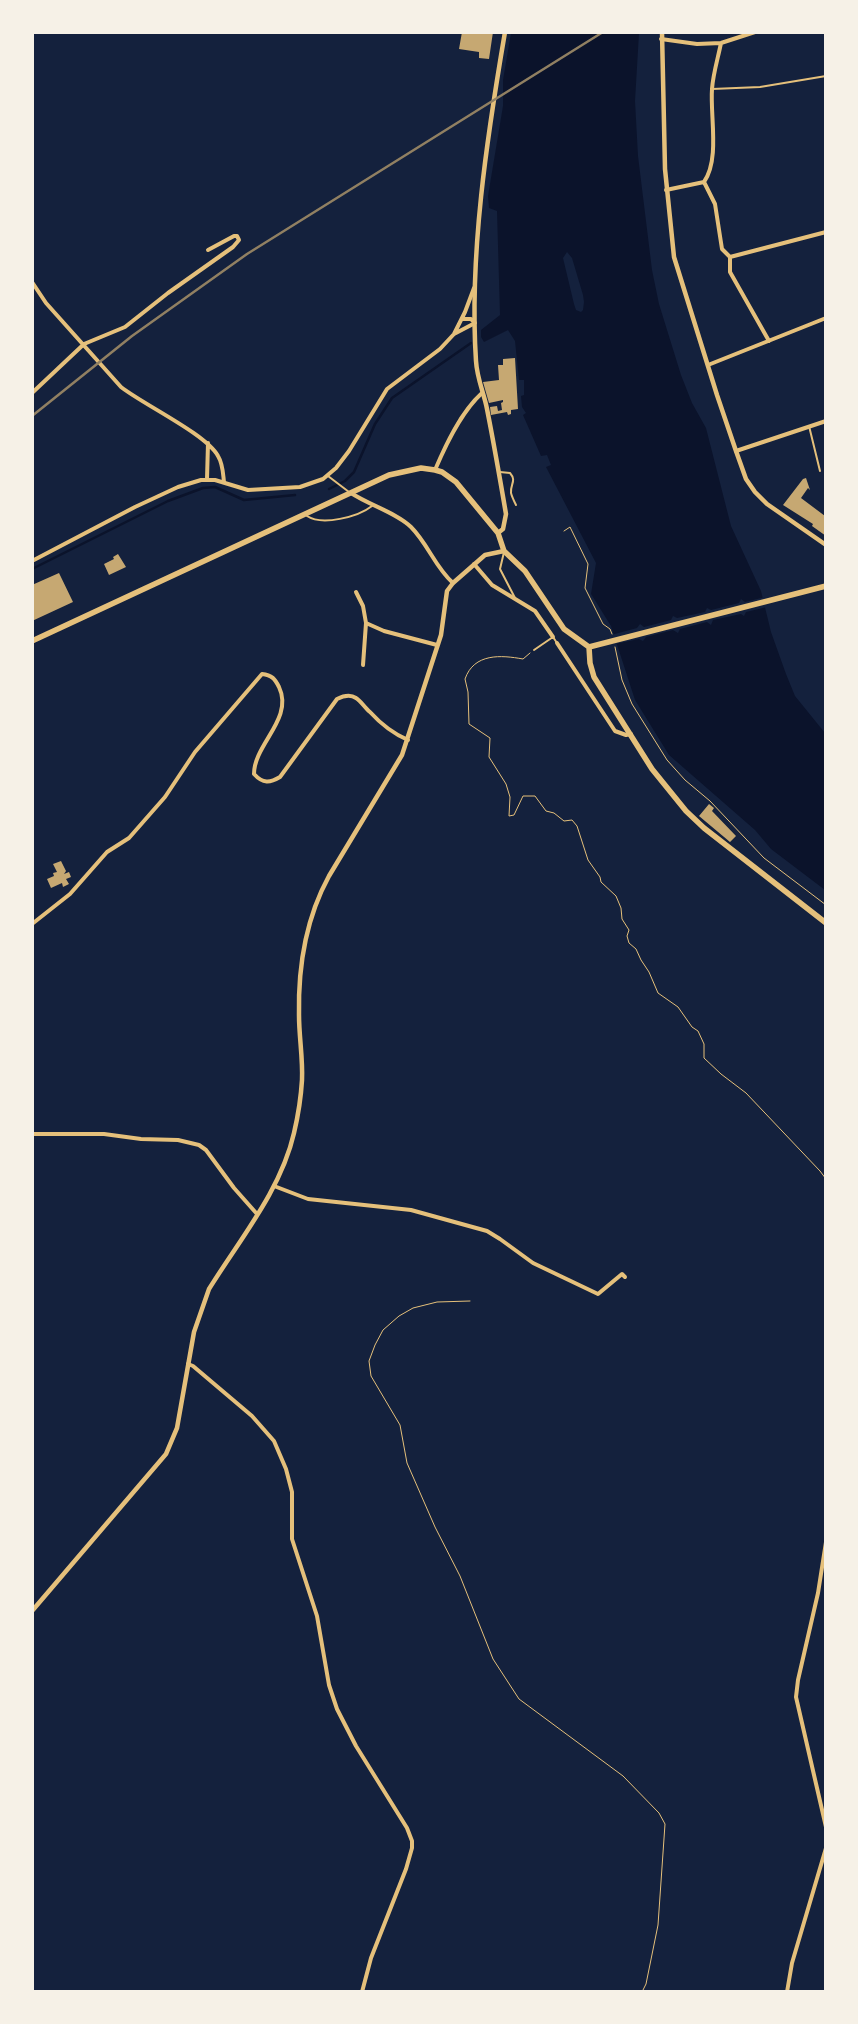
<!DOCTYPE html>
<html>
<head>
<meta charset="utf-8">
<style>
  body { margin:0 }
  #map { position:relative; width:858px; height:2024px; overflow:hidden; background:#14213d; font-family:"Noto Sans",sans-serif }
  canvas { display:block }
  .frame { position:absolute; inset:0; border:34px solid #f6f1e7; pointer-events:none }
</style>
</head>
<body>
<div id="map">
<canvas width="858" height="2024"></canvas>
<div class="frame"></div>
</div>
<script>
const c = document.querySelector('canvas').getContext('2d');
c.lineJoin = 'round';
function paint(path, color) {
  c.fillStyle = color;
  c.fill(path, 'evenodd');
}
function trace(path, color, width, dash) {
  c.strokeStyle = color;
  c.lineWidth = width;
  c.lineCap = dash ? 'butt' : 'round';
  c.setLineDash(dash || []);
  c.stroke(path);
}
paint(new Path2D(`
  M511,33H639L635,101L638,156L652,270L659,304L681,375L692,403L706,428L731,526L761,591L771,632L786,674L795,696L825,733V890L771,849L755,830L669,755L635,700L611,626L591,594L596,563L546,467L551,465L547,455L541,456L523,415L526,413L522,407L521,396L524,395V380H519L515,341L508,330L484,342L481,337V330L500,315L497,211L489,208L488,196L503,106V80ZM567,252L572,258L583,295L584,302L583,310L581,312L576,310L574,304L563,258Z`), '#0b132b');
paint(new Path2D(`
  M765,597L767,607L746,612L744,616L741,614L713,620L711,625L707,622L680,629L678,633L673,630L646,637L643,641L639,639L615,644L611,635L637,628L640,624L644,627L671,620L673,616L677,618L705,612L707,608L711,610L739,603L741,599L745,602Z`), '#14213d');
trace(new Path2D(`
  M329,489L345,481L354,472L375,424L392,398L471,343
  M32,569L168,501L203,488L215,487L244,500L295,495`), '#0b132b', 2.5);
paint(new Path2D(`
  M462,32H493L489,59L479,58V52L459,49Z
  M515,358L518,409L511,410V414L508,415L507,412L491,415L490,407L497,406L498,411L502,410L501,403L503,402V400L489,403L483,382L499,380L498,365H503V359Z
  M806,478L810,490L808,488L801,498L825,516L826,536L812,526L813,524L783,505L803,479Z
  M118,554L126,567L109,575L104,564L114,559L113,557Z
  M59,573L73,602L32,621V585Z
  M709,804L714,808L712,811L736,836L730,842L699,816Z
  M61,861L66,871L64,874L69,872L71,877L66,879L69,884L63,887L62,883L51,888L47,879L54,876L53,873L57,872L53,864Z`), '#c6a872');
trace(new Path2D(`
  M564,531L570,527L588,564L585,588L603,624L610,629L612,634
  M615,647L622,680L632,704L667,760L685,780L710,801L764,858L826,905
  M530,653L523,659C501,655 474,653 465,679L468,692L469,724L490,738L489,757L506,784L510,797L509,816L514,815L523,796H535L546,811L554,813L564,821L572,820L577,826L588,860L600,877L601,882L616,896L621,908L622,919L629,930L627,936L629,943L636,949L641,960L649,972L658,993L678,1007L692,1027L698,1031L704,1044V1058L721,1074L746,1093L820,1171L826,1179
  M470,1301L437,1302L413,1308L399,1316L383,1330L375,1345L369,1361L371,1376L400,1425L407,1463L435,1527L460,1576L493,1659L519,1699L623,1776L659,1813L665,1824L658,1925L646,1984L642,1992`), '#e5c07b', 1);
trace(new Path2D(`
  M712,89L760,87L826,76
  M809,426L820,471
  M500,472L510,473C517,481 510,484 511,493C512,497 514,501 516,505
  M328,476L349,492
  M307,516C322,526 358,517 372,506
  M504,552L500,569L515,598
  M534,650L553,637L557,643`), '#e5c07b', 2);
trace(new Path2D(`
  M661,39L697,44L721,43L755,32
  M721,43C718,58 713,74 712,89C710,116 720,159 704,182L715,204L722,249L730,257
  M666,190L704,182
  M730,257L826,232
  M730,257V272L769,341
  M32,282L46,303L121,387C144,405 206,434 218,456C223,464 223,474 224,482
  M454,334L475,323L471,319H462
  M708,365L826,318
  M32,393L84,344L125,327L168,293L233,247L239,240L237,236H234L208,250
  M736,451L826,421
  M435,470C446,444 461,412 482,393
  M207,479L208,443
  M351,493C369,505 397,513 411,527C428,544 435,567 453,583
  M32,561L135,507L178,487L201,480H215L248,490L300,487L323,479L336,468L349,451L387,389L440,349L454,334L465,312L474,288
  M474,564L492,585L535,611L553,637
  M356,592L363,606L366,623L384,631L437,645
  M557,643L615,731L626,735L631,734
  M363,665L366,623
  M32,924L70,894L107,852L129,838L165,797L195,752L262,674C272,675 275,679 279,687C294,719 254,744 254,774C263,784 270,783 280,777L337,699C343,696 350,694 356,698C361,701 365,708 370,712C380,723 394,734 408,740
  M32,1134H104L141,1139L178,1140L199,1145L206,1150L234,1188L257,1214
  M274,1186L308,1199L411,1210L487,1231L500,1239L533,1263L598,1294L622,1274L625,1277
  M188,1364L193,1366L252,1416L274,1441L286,1469L292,1492V1539L317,1616L329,1685L337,1709L356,1746L407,1828L412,1841V1848L406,1869L371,1958L362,1992
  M826,1542L818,1593L798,1680L796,1697L826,1827
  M787,1992L792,1963L826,1848`), '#e5c07b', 4);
trace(new Path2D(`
  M662,32L665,169L674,257L717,395L736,451L746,479L755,492L767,504L826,545
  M498,533L503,529L506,514C500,479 494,444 487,409C484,393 477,379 476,361C469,255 487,137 505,32
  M32,1611L166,1454L177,1428L194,1332L209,1289C240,1239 281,1190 294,1133C298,1116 301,1097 302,1080C303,1058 299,1037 299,1015C298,967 306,918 329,876L402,755L441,635L447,591L453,583L485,555L504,551`), '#e5c07b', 4.5);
trace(new Path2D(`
  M32,641L389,475L421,468L435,470L442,472L456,482L498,533L504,551L525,571L564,629L589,647
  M589,647L590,663L594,677L652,769L686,811L704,828L826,923
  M589,647L826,586`), '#e5c07b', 5.5);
trace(new Path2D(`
  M32,416L132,336L247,254L603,32`), '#918062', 2.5);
</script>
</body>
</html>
